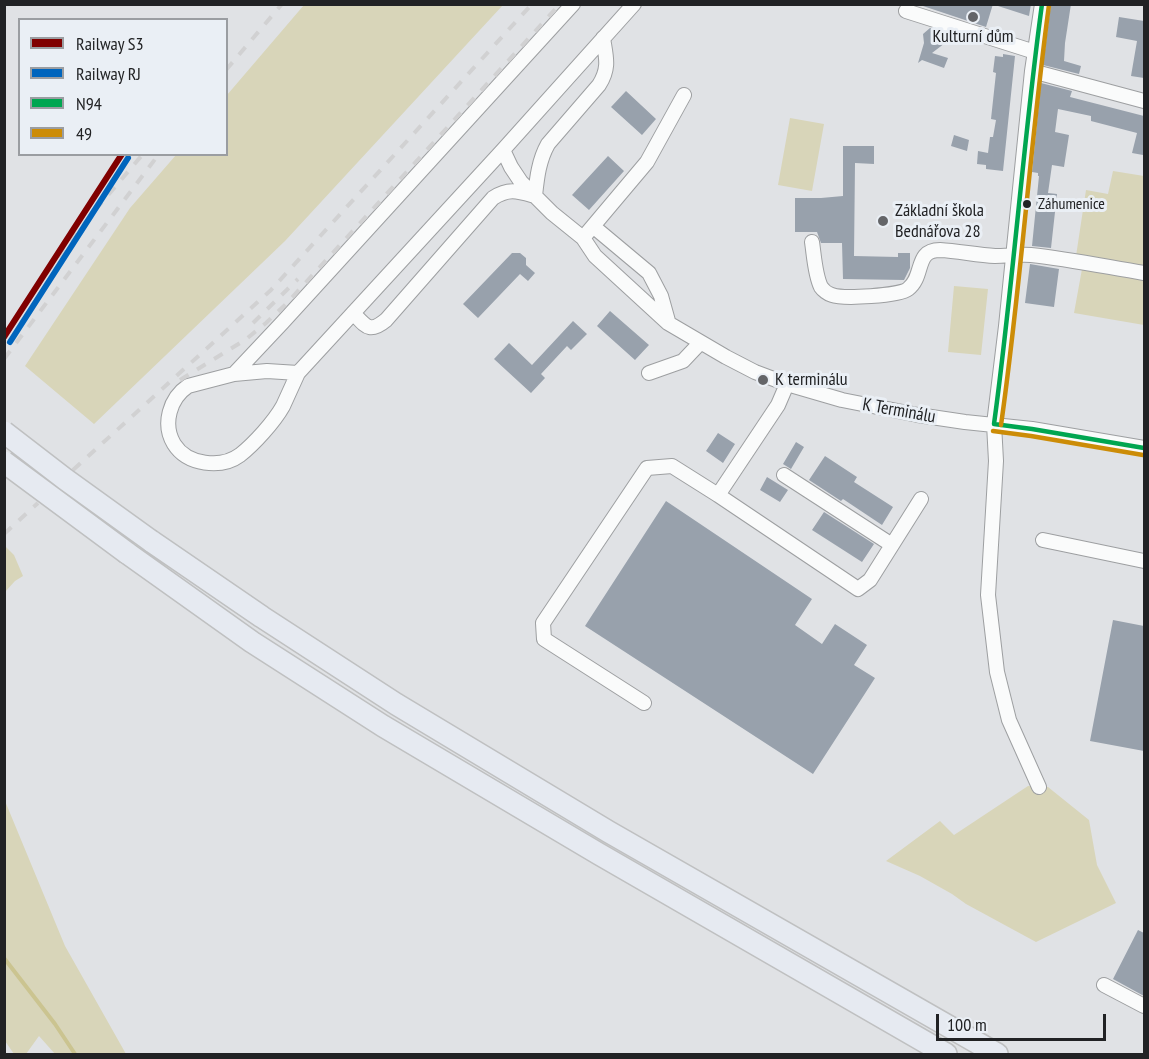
<!DOCTYPE html>
<html>
<head>
<meta charset="utf-8">
<style>
  body { margin:0 }
  #map { position:relative; width:1149px; height:1059px; overflow:hidden; background:#e0e2e5; font-family:"PT Sans Narrow",sans-serif }
  canvas { display:block }
  .frame { position:absolute; inset:0; border:6px solid #212224; pointer-events:none }
  .legend { position:absolute; left:18px; top:18px; width:210px; height:138px; box-sizing:border-box; background:#eaeff5; border:2px solid #9a9da1; margin:0; padding:8px 10px; list-style:none; font-size:18px; color:#212224 }
  .legend li { display:flex; align-items:center; gap:12px; height:30px }
  .legend b { width:30px; border:2px solid #9a9da1 }
  .scale { position:absolute; left:936px; top:1014px; width:170px; height:27px; box-sizing:border-box; border:3px solid #212224; border-top:0; padding-left:8px; font-size:18px; line-height:21px; white-space:nowrap; color:#212224; -webkit-text-stroke:4px #eaeff5; paint-order:stroke }
</style>
</head>
<body>
<div id="map">
<canvas width="1149" height="1059"></canvas>
<div class="frame"></div>
<ul class="legend">
<li><b style="height:8px;background:#800000"></b>Railway S3</li>
<li><b style="height:8px;background:#0065bd"></b>Railway RJ</li>
<li><b style="height:8px;background:#00a651"></b>N94</li>
<li><b style="height:8px;background:#cc8c07"></b>49</li>
</ul>
<div class="scale">100 m</div>
</div>
<script>
const c = document.querySelector('canvas').getContext('2d');
c.lineJoin = 'round';
function paint(path, color) {
  c.fillStyle = color;
  c.fill(path, 'evenodd');
}
function trace(path, color, width, dash) {
  c.strokeStyle = color;
  c.lineWidth = width;
  c.lineCap = dash ? 'butt' : 'round';
  c.setLineDash(dash || []);
  c.stroke(path);
}
function label(font, color, halo, rows, align = 'center') {
  c.font = font + ' "PT Sans Narrow",sans-serif';
  c.lineWidth = 6;
  c.setLineDash([]);
  c.textBaseline = 'middle';
  c.strokeStyle = halo;
  c.fillStyle = color;
  for (const [text, x, y, turn = 0] of rows) {
    c.save();
    c.translate(x, y);
    c.rotate((+turn || 0) * Math.PI / 180);
    c.textAlign = isNaN(turn) ? turn : align;
    if (halo) c.strokeText(text, 0, 0);
    c.fillText(text, 0, 0);
    c.restore();
  }
}
paint(new Path2D(`
  M304,5H503L285,241L94,424L25,366L130,208L176,155L226,154L227,95Z
  M790,118L824,124L812,191L778,185Z
  M1113,171L1144,176V270L1076,256L1086,190L1108,194Z
  M1082,269L1144,278V325L1074,313Z
  M954,286L988,289L981,355L948,352Z
  M5,546L14,555L23,576L15,581L5,592Z
  M1028,786L1048,787L1089,820L1097,865L1116,903L1036,942L966,904L952,894L920,876L886,861L940,821L954,835Z
  M5,801L65,946L126,1054H55L39,1036L26,1054H14L5,1041Z`), '#d8d5b9');
trace(new Path2D(`
  M4,958L55,1024L75,1054`), '#cbc490', 4);
paint(new Path2D(`
  M923,4H993L986,27L923,6Z
  M998,4H1031L1029,16L998,6Z
  M1051,4H1071L1065,43L1064,61L1081,66L1079,74L1043,65Z
  M1119,17L1144,21V78L1131,76L1137,41L1116,37Z
  M930,28L943,32L945,43L932,53L948,58L944,68L922,60L918,63L924,43L923,34Z
  M1003,54L1015,56L1003,171L986,169V165L977,164L978,151L988,153L990,137H993L996,120L991,119L996,73L993,72L995,56L1003,57Z
  M1041,83L1072,91L1070,97L1144,116L1143,155L1132,153L1137,133L1091,121V116L1058,109L1055,132L1069,135L1064,167L1052,165L1048,193L1057,194L1051,248L1032,246L1039,176H1038V173L1032,172Z
  M626,91L656,119L642,135L611,107Z
  M954,135L969,140L967,151L951,146Z
  M843,146H874V164L855,163L854,256L898,257V253H910V268L904,280L843,279L842,243H821L817,232H795V198H821L843,196Z
  M608,156L624,171L589,210L572,195Z
  M512,253H520L526,258V265L535,273L528,281L520,274L478,318L463,304Z
  M1030,264L1059,269L1054,307L1025,303Z
  M610,311L649,345L635,360L597,326Z
  M573,321L587,334L571,350L567,346L541,374L545,378L531,393L494,359L509,343L532,365Z
  M718,433L735,444L723,463L706,451Z
  M796,442L804,447L791,469L783,464Z
  M825,456L857,477L854,482L893,507L882,525L843,499L841,501L809,480Z
  M767,477L788,490L780,502L760,490Z
  M666,501L812,599L795,625L822,644L835,624L867,645L854,665L875,678L813,774L585,626Z
  M824,512L874,544L862,562L812,530Z
  M1113,620L1144,626V751L1090,741Z
  M1138,930L1144,933V996L1113,979Z`), '#98a1ac');
const minor = new Path2D(`
  M906,11L1035,52
  M1032,71L1144,101
  M503,150L511,167L521,182L552,213L583,238L595,256L668,323L726,357L755,372L787,384L842,400L918,415L965,422L1032,429L1144,448
  M594,227L649,273L661,296L668,321
  M583,238L647,162L684,95
  M812,242C814,255 815,275 821,287C823,290 828,294 832,295C843,299 899,296 908,289C925,276 914,250 940,250C958,251 977,255 995,256C1007,256 1019,254 1031,255C1069,259 1107,267 1144,273
  M353,313C366,326 369,334 386,320L493,198C509,188 517,191 535,196C537,177 539,160 548,144L599,85C610,68 606,57 603,38
  M298,373L267,371L234,374L188,386C170,398 162,424 174,444C187,465 221,469 240,455C254,444 274,422 283,406C288,395 293,384 298,373L503,150L634,4
  M649,373L683,361L700,343
  M234,374L282,323L573,4
  M787,384L778,405L718,495L858,589L870,580L921,499
  M784,475L892,545
  M1043,540L1144,561
  M644,703L544,639L543,623L647,468L672,466L718,495
  M1039,787L1009,720L997,672L988,595L996,461L994,424L1006,326L1032,71L1042,4
  M1104,985L1144,1006`);
const highway = new Path2D(`
  M151,541L262,617L396,704L609,832L997,1054
  M127,553L252,642L383,726L599,854L946,1054`);
trace(minor, '#9d9fa1', 16);
trace(highway, '#bfc0c1', 24);
trace(minor, '#fafbfb', 14);
trace(highway, '#e6eaf1', 21);
trace(new Path2D(`
  M226,70L282,4
  M13,323L54,263L86,221L143,154
  M253,323L298,279
  M4,359L159,154
  M180,380L245,340L266,323L287,303L560,4
  M73,470L271,290L532,4
  M4,534L38,503`), '#d1d1d2', 4, [10, 10]);
const highwayBridge = new Path2D(`
  M4,432L65,479L151,541
  M4,462L127,553`);
trace(highwayBridge, '#bfc0c1', 24, []);
trace(highwayBridge, '#e6eaf1', 21);
trace(new Path2D(`
  M994,424C1013,285 1023,144 1042,4
  M994,424L1032,429L1144,448`), '#00a651', 4.5);
trace(new Path2D(`
  M1001,425C1021,285 1030,145 1049,5
  M993,431L1031,436L1143,455`), '#cc8c07', 4.5);
trace(new Path2D(`
  M4,337L122,154`), '#800000', 6);
trace(new Path2D(`
  M10,342L128,158`), '#0065bd', 6);
for (const [x, y, r, color] of [
  [973,17,6,"#646568"],
  [1027,204,5,"#212224"],
  [883,221,6,"#646568"],
  [763,380,6,"#646568"]
]) {
  const dot = new Path2D();
  dot.arc(x, y, r, 0, 2 * Math.PI);
  c.fillStyle = color;
  c.fill(dot);
  trace(dot, '#eaeff5', 2);
}
label('16px', '#212224', '#eaeff5', [
  ["Záhumenice",1038,204]
], 'left');
label('18px', '#212224', '#eaeff5', [
  ["Kulturní dům",973,37,"center"],
  ["Základní škola",895,211],
  ["Bednářova 28",895,232],
  ["K terminálu",775,380]
], 'left');
label('18px', '#212224', '#eaeff5', [
  ["K Terminálu",899,411,10]
]);
</script>
</body>
</html>
